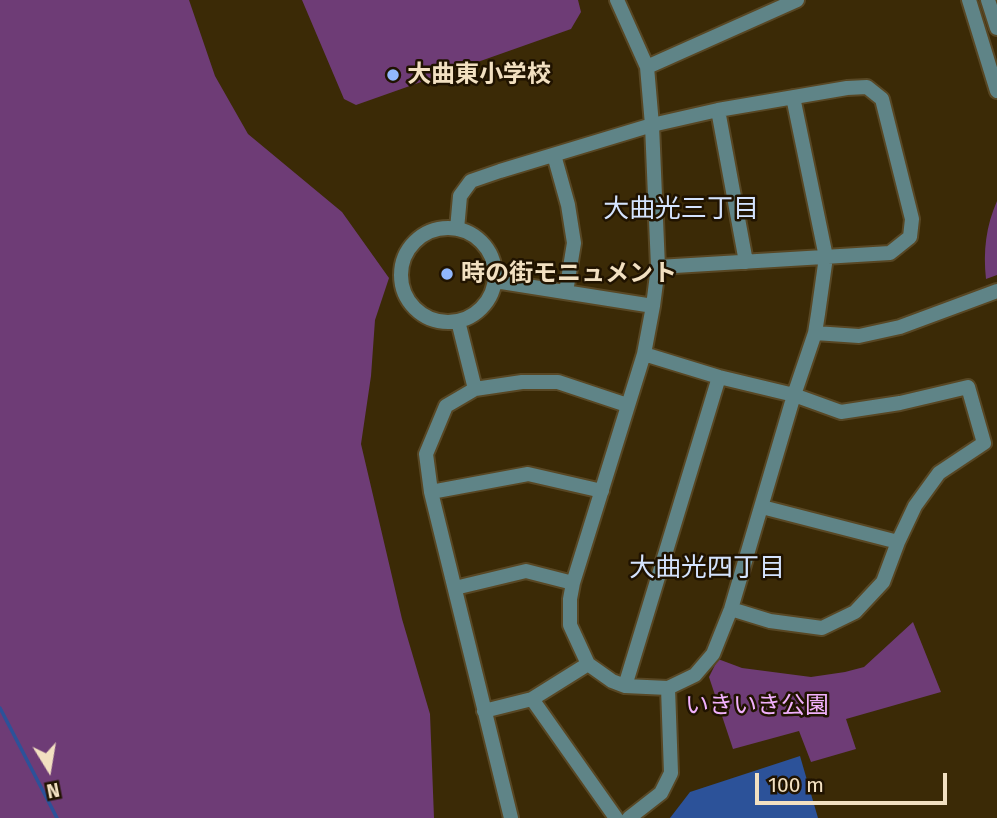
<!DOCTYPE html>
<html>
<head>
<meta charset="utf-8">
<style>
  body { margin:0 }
  #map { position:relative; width:997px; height:818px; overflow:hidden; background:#3b2a06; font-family:"Fira Sans",sans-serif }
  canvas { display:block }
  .north { position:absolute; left:14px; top:734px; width:70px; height:70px; -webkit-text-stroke:5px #201300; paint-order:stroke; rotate:169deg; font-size:19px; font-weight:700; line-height:28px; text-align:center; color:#f2e0c1 }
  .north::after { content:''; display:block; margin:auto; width:24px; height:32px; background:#f2e0c1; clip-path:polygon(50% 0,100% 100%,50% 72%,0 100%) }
  .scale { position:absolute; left:755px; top:773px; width:192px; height:32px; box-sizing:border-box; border:4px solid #f2e0c1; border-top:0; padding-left:9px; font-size:21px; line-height:24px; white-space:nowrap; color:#f2e0c1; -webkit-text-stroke:5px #201300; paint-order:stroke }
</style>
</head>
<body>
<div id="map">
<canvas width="997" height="818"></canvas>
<div class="north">N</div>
<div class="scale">100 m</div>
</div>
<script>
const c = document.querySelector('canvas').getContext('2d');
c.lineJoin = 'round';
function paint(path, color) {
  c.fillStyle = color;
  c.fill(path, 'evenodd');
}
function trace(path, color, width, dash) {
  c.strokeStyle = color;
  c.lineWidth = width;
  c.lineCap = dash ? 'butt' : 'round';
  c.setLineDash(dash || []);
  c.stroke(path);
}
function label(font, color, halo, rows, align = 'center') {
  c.font = font + ' "Fira Sans","Noto Sans JP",sans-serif';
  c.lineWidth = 5;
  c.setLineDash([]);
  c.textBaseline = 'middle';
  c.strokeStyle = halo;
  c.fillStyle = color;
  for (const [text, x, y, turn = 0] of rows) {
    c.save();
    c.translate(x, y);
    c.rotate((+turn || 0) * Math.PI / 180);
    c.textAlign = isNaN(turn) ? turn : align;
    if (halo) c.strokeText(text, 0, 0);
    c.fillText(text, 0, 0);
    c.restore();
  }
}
paint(new Path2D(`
  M0,0H189L215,76L248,134L342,212L389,278L375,320L371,376L361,444L402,619L430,714L434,818H0Z
  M302,0H578L581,12L571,29L356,105L344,99Z
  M997,201V275L986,279C983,251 986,226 997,201Z
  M913,622L941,692L846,719L856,749L811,762L799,731L733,749L709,677L718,659L742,668L811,677L845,672L864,667Z`), '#6e3c76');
paint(new Path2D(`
  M800,756L818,818H670L690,792Z`), '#2c5299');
trace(new Path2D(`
  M0,708L57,818`), '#2c5299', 3.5);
const minor = new Path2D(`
  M617,0L647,67L652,125L658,267L653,306L644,354L573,583L570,599V625L588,664L612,681L625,686L668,688L695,675L713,654L731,609L794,395L815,333L818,314L826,257L793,97
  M969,0L997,91
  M988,0L997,28
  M647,67L797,0
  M718,110L746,262
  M554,155L568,205L574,243L566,292
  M401 275a47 47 0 1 1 94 0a47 47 0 1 1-94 0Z
  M457,229L460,196L471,181L500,171L652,125L718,110L847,88L867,87L882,99L912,219L910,237L890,253L658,267
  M495,281L653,306
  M458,321L475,389
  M815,333L859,336L900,327L997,291
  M644,354L719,377L794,395L841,412L900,403L968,387L984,443L939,473L915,506L898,542L883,582L855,612L822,628L770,621L731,609
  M431,492L528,474L602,491
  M762,507L898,542
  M455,588L526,571L573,583
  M625,686L719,377
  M532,699L616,818
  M484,711L532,699L588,664
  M511,818L431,492L426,454L446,406L475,389L522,382H558L627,405
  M629,818L661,793L671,773L668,688`);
trace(minor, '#584724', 18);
trace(minor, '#5f8487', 14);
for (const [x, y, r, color] of [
  [393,75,7,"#91b8fd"],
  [447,274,7,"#91b8fd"]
]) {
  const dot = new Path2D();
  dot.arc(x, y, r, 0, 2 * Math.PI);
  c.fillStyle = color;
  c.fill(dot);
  trace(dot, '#201300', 2.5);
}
label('bold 24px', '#f2e0c1', '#201300', [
  ["大曲東小学校",407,75],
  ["時の街モニュメント",461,274]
], 'left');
label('24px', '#f1b1fc', '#201300', [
  ["いきいき公園",757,706]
]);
label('26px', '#d4e3fe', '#201300', [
  ["大曲光三丁目",681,210],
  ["大曲光四丁目",707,569]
]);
</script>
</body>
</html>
